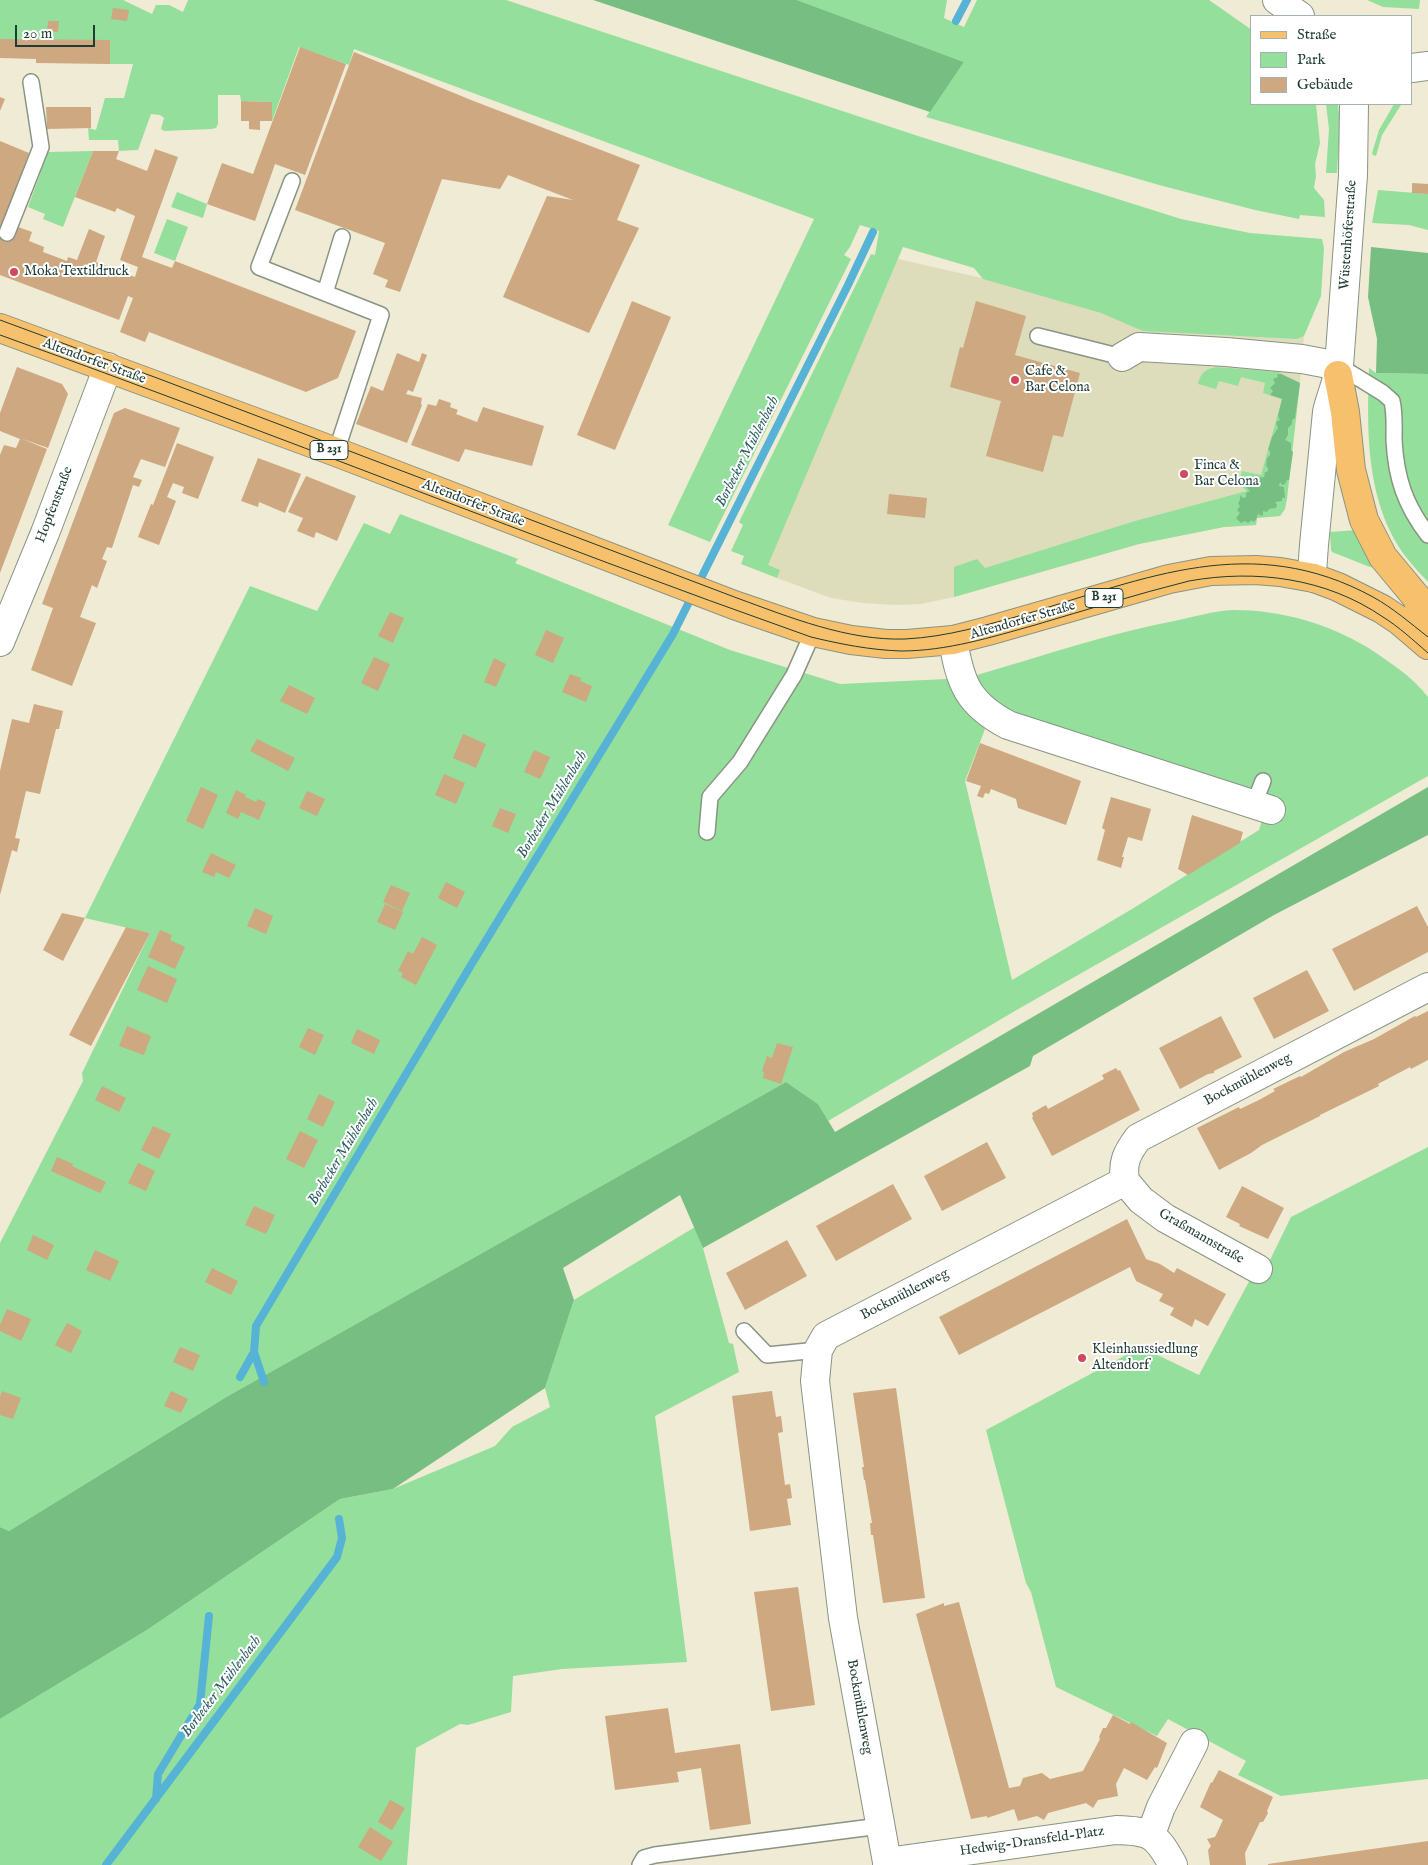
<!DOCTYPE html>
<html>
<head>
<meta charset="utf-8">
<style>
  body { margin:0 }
  #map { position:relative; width:1428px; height:1865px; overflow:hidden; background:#f0ebd4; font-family:"IM FELL English",serif }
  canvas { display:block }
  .legend { position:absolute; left:1250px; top:15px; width:162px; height:90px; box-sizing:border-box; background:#fff; border:1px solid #a5b1ae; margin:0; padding:6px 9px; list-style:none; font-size:15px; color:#1f3d34 }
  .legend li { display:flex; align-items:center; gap:10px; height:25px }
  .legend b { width:25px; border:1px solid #a5b1ae }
  .scale { position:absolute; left:15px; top:25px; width:80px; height:22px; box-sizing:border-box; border:2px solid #1f3d34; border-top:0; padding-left:6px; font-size:15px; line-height:18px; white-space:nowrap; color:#1f3d34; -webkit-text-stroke:4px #fff; paint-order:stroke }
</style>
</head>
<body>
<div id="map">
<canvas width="1428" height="1865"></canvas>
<ul class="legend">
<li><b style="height:6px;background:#f7c06c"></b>Straße</li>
<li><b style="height:14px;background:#94df9b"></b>Park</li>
<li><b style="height:14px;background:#cda880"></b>Gebäude</li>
</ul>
<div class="scale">20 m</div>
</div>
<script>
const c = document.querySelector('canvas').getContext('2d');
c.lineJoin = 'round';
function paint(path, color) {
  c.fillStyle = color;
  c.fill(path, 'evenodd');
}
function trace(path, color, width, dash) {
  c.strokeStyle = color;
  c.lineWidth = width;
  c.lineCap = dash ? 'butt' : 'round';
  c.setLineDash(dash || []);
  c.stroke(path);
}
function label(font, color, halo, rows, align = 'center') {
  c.font = font + ' "IM FELL English",serif';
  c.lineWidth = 4;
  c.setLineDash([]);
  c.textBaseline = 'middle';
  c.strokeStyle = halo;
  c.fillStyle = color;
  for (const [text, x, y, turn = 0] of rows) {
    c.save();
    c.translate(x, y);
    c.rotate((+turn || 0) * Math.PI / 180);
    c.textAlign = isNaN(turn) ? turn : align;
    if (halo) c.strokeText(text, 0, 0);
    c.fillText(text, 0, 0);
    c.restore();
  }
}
paint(new Path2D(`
  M898,259L1202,328L1304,336L1300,383L1285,509L1280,516L1257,518L1256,525L1224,527L1139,544L954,597L921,604L895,605L863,603L831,598L777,578L779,570L767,566Z`), '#deddbb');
paint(new Path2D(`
  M0,0H123L152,14L156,5H169L183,12L188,0H506L918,136L1181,219L1250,233L1322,239L1324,248L1321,296L1304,336L1297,339L1143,331L1101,313L983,279L974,268L903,247L768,565L780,570L777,578L741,564L744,556L731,551L743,525L739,522L871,254L875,255L879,231L860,225L850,247L844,255L851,259L710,542L668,525L814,219L354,49L349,65L299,47L272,121V102L241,101L240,95H218V124L216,128L211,129L164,131L161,129L164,118L160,115L151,114L138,150L119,151L118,140H89L88,128L96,130L105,98H124L133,64H110L0,39Z
  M797,0H947L944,18L964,27L977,0H1209L1252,30V104H1316L1320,143L1315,164L1316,176L1314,188L1324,200L1325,217L1300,215L1299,219L1255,210L1159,185L926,117L964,62Z
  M1367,0H1420L1419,9L1383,7Z
  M1326,104H1337L1338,105L1340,125L1337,173H1326L1329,129Z
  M1394,104L1401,105L1382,135L1376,156L1373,155L1372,153L1379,130Z
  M93,151L63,227L43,219L45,214L28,207L48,152Z
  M1378,190L1428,194V230L1409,225L1372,223Z
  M177,192L207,204L203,218L171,207Z
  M167,219L188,227L175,261L154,253Z
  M1216,367L1278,372L1300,383L1287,499L1285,509L1280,516L1257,518L1256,525L1224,527L1139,544L954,597V567L977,559L985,568L1135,521L1247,491L1238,484L1242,471L1261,475L1282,399L1263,393L1265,383L1241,377L1238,386L1219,381L1216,389L1198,384C1200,374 1205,369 1216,367Z
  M1369,368L1376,373L1428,374V582C1414,567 1400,552 1391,533C1366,483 1367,422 1369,368Z
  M400,514L518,559L515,563L730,650L840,684L947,679L959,701L985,729L965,781L1012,980L1132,909L1259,830L1270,796L1022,718C1002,707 984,699 977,675C1042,656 1107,634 1174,621C1193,617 1214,611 1233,610C1281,610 1326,623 1367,647C1388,661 1413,677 1428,697V776L1020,1008L828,1121L818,1104L786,1082L228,1396L9,1531L0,1527V1243L83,1081L82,1073L150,933L85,918L250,586L317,611L364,523L390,534Z
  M1357,530L1375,566L1370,567L1332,552L1331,550L1330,532Z
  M1428,1147V1779L1281,1796L1238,1775L1246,1761L1168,1719L1157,1736L1056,1687L1031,1592L1026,1583L986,1430L1141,1347L1199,1375L1253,1274L1269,1262L1291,1217Z
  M695,1227L703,1248L729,1343L733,1344L739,1372L655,1416L687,1662L562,1669L513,1676L511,1712L468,1725L460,1724L416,1748L407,1865H0V1719L147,1630L340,1499L393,1489L495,1446L512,1427L550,1407L545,1388L574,1300Z`), '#94df9b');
paint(new Path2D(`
  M593,0H797L964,62L930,112Z
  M1371,247L1428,253V374L1376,373L1377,339L1368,297Z
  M1277,374H1281L1300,383L1295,418L1292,420V424L1288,428V435L1285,440L1291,443V450L1293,452L1289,480H1287L1285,484L1282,485L1280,482L1279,486L1284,487L1285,498H1282V501L1275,502L1277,505L1276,508L1269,509L1267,512L1263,511V515L1262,516L1258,514L1256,520L1253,522L1252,520L1248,523L1245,521L1241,523L1236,518L1240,513L1237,510L1240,506L1238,503L1240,500V495L1243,498L1246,497V493L1250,491L1246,487L1247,484L1252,482L1251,480L1253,478L1257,483H1259L1258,478L1264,477L1265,475L1264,473L1268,471V468L1266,466L1267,458L1270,455V451L1268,450L1272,437L1278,428L1276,422L1280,420L1278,416L1282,399L1270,395L1273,391L1270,388L1275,383L1273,379L1278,377Z
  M1428,787V835L1426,836L1274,915L1033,1056L1030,1066L703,1248L680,1195L563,1268L574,1300L545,1388L393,1489L340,1499L147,1630L0,1719V1527L9,1531L228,1396L786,1082L818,1104L835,1132Z`), '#77be83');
trace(new Path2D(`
  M956,21L967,0
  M240,1377L254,1352
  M264,1382L254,1352L256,1326L471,965L673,634L848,285L873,232
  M156,1799L158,1774L200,1704L209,1616
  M106,1865L337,1557L342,1538L339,1519`), '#57b3d5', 8);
paint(new Path2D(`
  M113,8L129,10L127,21L111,19Z
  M48,21H59L58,32H47Z
  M0,39L110,40V64L36,63V59L0,58Z
  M300,47L346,64L305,175L275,164L255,221L207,204L222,163L253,174Z
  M354,52L471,100L640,165L617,220L639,228L589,333L503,297L547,196L573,200L508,175L500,189L442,179L400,292L385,287L388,280L373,274L385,243L295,210Z
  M0,97L5,99L0,111Z
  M241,101L272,102V121H260V130L249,129V121H241Z
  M46,107H91V128L47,129Z
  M0,141L29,153L0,230Z
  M155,149L178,157L142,257L172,268L175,261L356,331L338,378L306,392L149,332L145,342L120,332L133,298L128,296L119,320L0,275V231L15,236L18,227L32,232L29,241L44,247L43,252L67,261L68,257L77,260L89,229L105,236L96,262L135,277L138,267L120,260L135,216L117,208L115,212L75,197L93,151H119L116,159L147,171Z
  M1412,183L1428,184V194L1412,193Z
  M632,301L671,317L615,450L577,435Z
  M976,301L1026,316L1015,355L1080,373L1063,437L1053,435L1043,472L986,456L1001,401L950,387L960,347L963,348Z
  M397,353L419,362L422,353L427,355L413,392L408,390L406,394L422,398L421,404L422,405L407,443L356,424L371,386L383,391Z
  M17,367L62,384L68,394L48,448L20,438L47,449L0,573V455L4,445L16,448L20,439L0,431V413Z
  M439,399L451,403L450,407L458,410L456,414L477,422L483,407L544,426L532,466L465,449L459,462L411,445L428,404L436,406Z
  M125,408L180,428L165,467L141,459L133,477L142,480L139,487L133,485L112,548L107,547L102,559L107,561L97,588L92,585L80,617L96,623L72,686L31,670L53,608L42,604L114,413Z
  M177,443L214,457L198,499L182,493L184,487L173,483L167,497L176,501L159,545L138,537L151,504L153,505Z
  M258,458L301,474L285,513L259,502L258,507L241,501Z
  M306,476L356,496L337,541L316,532L314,538L297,531L303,518L288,512Z
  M889,494L927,498L925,518L887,514Z
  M390,612L404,618L393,643L378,636Z
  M546,630L564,638L553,663L535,655Z
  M374,657L390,664L378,691L361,683Z
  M494,658L506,664L496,687L484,682Z
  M570,674L581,678L580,681L592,686L586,702L562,692Z
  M289,685L315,698L307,714L280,701Z
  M34,704L63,711L59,729H56L40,794L26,791L15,838L20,839L17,852L12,850L0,895V771L12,719L29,723Z
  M463,734L486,744L476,768L453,758Z
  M257,739L295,758L288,771L250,751Z
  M980,743L1081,781L1066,825L1018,808L1016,799L991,789L989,794L985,793L983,798L977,796L981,786L966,781Z
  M534,750L550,757L540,779L524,772Z
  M444,774L465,783L456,804L435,795Z
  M201,787L218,795L203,829L186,821Z
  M236,790L246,795L245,797L256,802L258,799L266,803L259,820L241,812L238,819L226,813Z
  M307,791L325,799L317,816L299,808Z
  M1111,797L1151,809L1142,841L1128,837L1122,857H1124L1121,868L1097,860L1105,830L1102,828Z
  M500,808L516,814L508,833L492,826Z
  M1192,815L1243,832L1240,843L1188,875L1178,869Z
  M211,853L236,865L229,878L216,872L214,877L202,872Z
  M446,882L465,892L457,908L438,898Z
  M391,885L410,893L402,911L383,902Z
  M385,904L403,912L395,930L377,922Z
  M1417,906L1428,927V952L1354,991L1332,949Z
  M255,908L273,916L266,934L247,926Z
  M62,913L85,918L63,961L43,950Z
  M126,927L150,933L91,1046L69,1035Z
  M160,930L172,935L170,940L185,947L175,969L148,957Z
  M422,937L437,945L416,985L401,977L403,973L398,971L408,951L413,954Z
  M148,966L177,979L167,1003L137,990Z
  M1307,970L1329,1011L1274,1039L1253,998Z
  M1428,1011V1060L1411,1069L1410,1067L1378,1084L1379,1086L1320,1115V1116L1262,1145L1251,1153L1219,1170L1197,1128L1239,1107L1240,1109L1259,1100L1275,1091L1273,1089L1300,1076L1301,1077L1344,1052L1374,1039L1415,1016L1416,1017Z
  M1221,1016L1242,1057L1214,1071V1073L1208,1074L1180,1089L1159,1048Z
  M127,1026L151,1036L144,1055L119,1046Z
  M308,1028L324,1035L315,1055L299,1047Z
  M357,1029L380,1040L374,1054L351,1043Z
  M777,1043L793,1047L781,1084L763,1078L764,1072L762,1071L767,1056L772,1058Z
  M1116,1068L1118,1071L1120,1070L1140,1110L1052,1156L1032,1118L1033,1117L1032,1113L1046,1105L1048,1109L1104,1079L1102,1075Z
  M102,1086L126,1098L119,1112L95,1100Z
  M319,1094L335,1102L323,1127L307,1119Z
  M153,1126L171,1134L159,1159L141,1150Z
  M300,1131L318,1140L304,1168L286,1159Z
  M987,1142L1006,1178L942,1211L924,1176Z
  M57,1157L73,1164L72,1166L106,1182L100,1193L51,1171Z
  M138,1163L155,1171L146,1191L128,1183Z
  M893,1184L912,1219L836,1261L816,1226Z
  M1242,1186L1284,1208L1268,1239L1239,1226L1240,1224L1226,1217Z
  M254,1206L275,1215L266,1234L245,1225Z
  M1127,1219L1146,1259L1160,1264L1174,1273L1177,1268L1226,1294L1208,1326L1195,1319L1192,1327L1170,1315L1174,1308L1159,1301L1163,1294L1136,1281L1130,1267L959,1355L939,1317Z
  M33,1235L54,1245L47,1260L27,1250Z
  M787,1240L807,1276L745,1310L726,1273Z
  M95,1250L119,1261L110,1281L86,1270Z
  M212,1268L238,1281L231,1295L205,1282Z
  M7,1309L31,1319L21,1341L0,1331V1325Z
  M67,1323L82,1331L71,1353L55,1345Z
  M180,1347L200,1355L193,1371L173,1362Z
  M896,1388L925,1598L883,1603L873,1535H871L870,1523H872L865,1480H864L862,1467H864L853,1393Z
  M2,1391L21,1398L13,1419L0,1415V1397Z
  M171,1391L188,1399L181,1413L164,1406Z
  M772,1391L776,1417L781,1416L783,1432L778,1433L785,1485L790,1484L792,1498L787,1499L791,1525L750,1531L732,1396Z
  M798,1587L815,1705L771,1711L754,1592Z
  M959,1602L1009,1788L1020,1786L1023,1778L1042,1773L1050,1779L1083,1771L1100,1739L1099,1737L1103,1728H1106L1113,1715L1130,1724L1131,1722L1167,1743L1157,1768L1155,1767L1147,1780L1124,1768L1116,1784L1118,1796L1098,1800L1093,1808L1086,1803L1048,1813L1044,1820L1037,1816L1018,1821L1014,1809L987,1818V1816L971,1819L916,1614L944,1603V1606Z
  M668,1708L675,1753L740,1744L751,1824L710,1830L701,1768L677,1772L679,1782L615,1790L605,1716Z
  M1219,1770L1273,1797L1267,1811L1268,1813L1263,1822H1260L1245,1853L1246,1865H1210L1208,1850L1211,1846L1207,1839L1215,1837L1223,1820L1200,1807L1211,1782L1212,1783Z
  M390,1800L405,1808L392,1830L378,1822Z
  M370,1827L393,1842L381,1861L358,1847Z
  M1428,1841V1865H1268V1864Z`), '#cda880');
const service = new Path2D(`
  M292,181L259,267L381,315L336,452
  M7,233L41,147L31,82
  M325,293L342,237
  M1038,336L1122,357
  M1339,366L1383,393L1392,401C1395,414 1394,427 1394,440C1396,478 1405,505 1428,535
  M1254,804L1263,781
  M707,832L710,797L740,762L794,675L813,632
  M744,1331L767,1355L818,1350
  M640,1865L644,1858L655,1855L880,1826`);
const minor = new Path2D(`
  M1277,0L1300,16
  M1412,68L1428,66
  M1122,357L1139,347L1226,352L1302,359L1339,366
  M1314,578L1312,572L1314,545L1327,412C1330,397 1338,382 1339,366L1353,175L1354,104
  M953,640C960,683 968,704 1008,725L1271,810
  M0,642L45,533L108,367
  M1125,1181L1141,1200L1165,1218L1258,1269
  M1151,1834L1161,1807L1194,1743
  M887,1862L843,1618L815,1381L818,1350L826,1336L1125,1181C1122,1162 1127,1153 1138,1138L1428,987
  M887,1865V1862L1116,1830C1151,1831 1156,1834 1173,1865`);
const primary = new Path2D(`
  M0,328L336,452L734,605L813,632L851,640L886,644H907L953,640L988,631L1169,579L1211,571L1256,570L1280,572L1314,578L1338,587L1382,609L1400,621L1428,645
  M1338,375L1345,412L1351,470L1364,520L1383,557L1417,598L1428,632`);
trace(service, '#889484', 18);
trace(minor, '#889484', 30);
trace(primary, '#889484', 30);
trace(service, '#fff', 15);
trace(minor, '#fff', 28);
trace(primary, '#f7c06c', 28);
trace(new Path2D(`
  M0,320L157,378L737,598C789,617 848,641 905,639C947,637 986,625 1026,614C1147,578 1252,531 1373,597C1393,608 1410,623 1428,637
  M0,335C272,432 539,541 811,637C840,644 870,650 901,651C947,651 992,637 1035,625C1086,610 1137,594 1189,581C1256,569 1326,578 1383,617C1399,627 1413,640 1428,653`), '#1f3d34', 1);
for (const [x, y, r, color] of [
  [14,272,5,"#d1495b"],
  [1015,380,5,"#d1495b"],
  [1184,474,5,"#d1495b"],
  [1082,1358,5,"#d1495b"]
]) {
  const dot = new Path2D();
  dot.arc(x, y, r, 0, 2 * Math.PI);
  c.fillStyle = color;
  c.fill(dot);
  trace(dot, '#fff', 2);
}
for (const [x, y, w] of [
  [329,450,38],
  [1104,598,38]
]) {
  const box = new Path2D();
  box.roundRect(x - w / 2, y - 9.5, w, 19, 4);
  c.fillStyle = '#fff';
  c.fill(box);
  trace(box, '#1f3d34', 1);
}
label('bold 12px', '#1f3d34', null, [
  ["B 231",329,450],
  ["B 231",1104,598]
]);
label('14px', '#1f3d34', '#fff', [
  ["Wüstenhöferstraße",1349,235,-86],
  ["Altendorfer Straße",94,362,20],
  ["Altendorfer Straße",473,504,21],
  ["Hopfenstraße",55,505,-69],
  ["Altendorfer Straße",1023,621,-16],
  ["Bockmühlenweg",1248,1080,-28],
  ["Graßmannstraße",1201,1237,30],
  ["Bockmühlenweg",905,1295,-27],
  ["Bockmühlenweg",859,1707,80],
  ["Hedwig-Dransfeld-Platz",1032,1842,-8]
]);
label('14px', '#1f3d34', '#fff', [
  ["Moka Textildruck",24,272],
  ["Cafe &",1025,372],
  ["Bar Celona",1025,388],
  ["Finca &",1194,466],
  ["Bar Celona",1194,482],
  ["Kleinhaussiedlung",1092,1350],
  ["Altendorf",1092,1366]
], 'left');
label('italic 15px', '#306064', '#fff', [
  ["Borbecker Mühlenbach",748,452,-63],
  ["Borbecker Mühlenbach",553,805,-59],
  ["Borbecker Mühlenbach",344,1152,-59],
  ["Borbecker Mühlenbach",222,1687,-53]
]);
</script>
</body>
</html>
